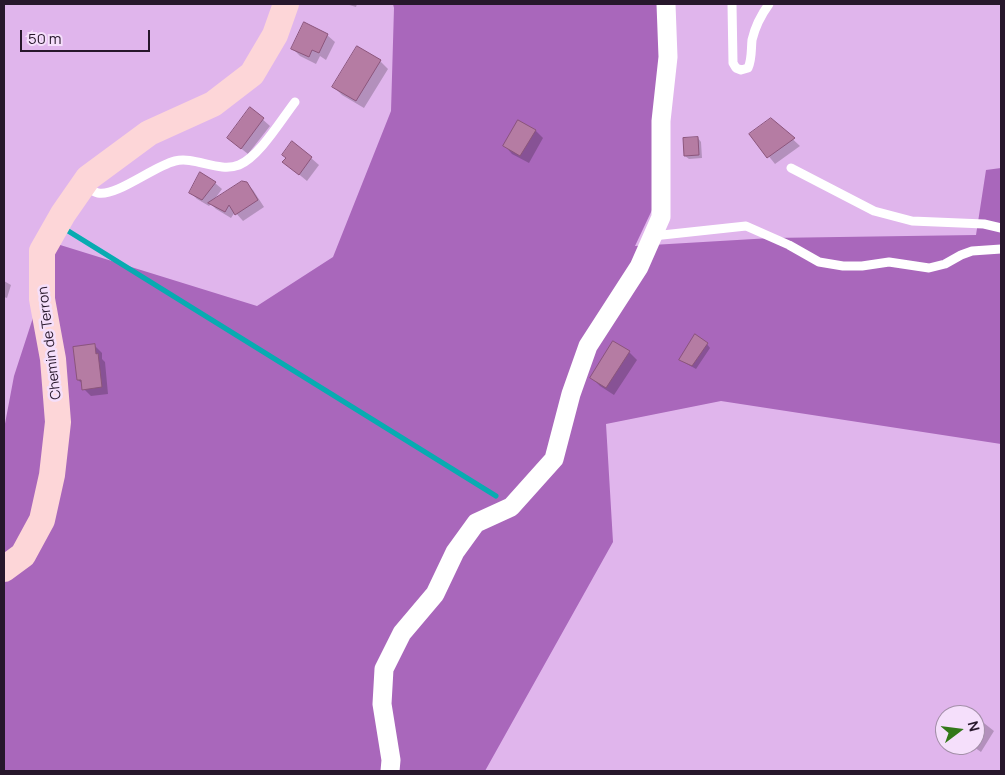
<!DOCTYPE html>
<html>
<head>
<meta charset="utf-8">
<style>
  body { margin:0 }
  #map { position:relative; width:1005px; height:775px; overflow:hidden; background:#e0b5ec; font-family:Manrope,sans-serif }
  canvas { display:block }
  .frame { position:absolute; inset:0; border:5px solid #27172b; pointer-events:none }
  .north { position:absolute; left:935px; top:705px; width:50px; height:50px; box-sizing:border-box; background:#f5dffb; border:1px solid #a38fa8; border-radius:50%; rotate:75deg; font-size:14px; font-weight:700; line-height:20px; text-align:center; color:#27172b }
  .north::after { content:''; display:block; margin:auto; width:18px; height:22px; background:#337819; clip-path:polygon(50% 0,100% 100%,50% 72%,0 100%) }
  .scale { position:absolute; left:20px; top:30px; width:130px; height:22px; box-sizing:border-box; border:2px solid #27172b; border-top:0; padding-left:6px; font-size:15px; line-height:18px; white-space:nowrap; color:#27172b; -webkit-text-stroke:4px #f5dffb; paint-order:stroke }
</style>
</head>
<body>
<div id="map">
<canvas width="1005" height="775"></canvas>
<div class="frame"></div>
<div class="north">N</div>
<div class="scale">50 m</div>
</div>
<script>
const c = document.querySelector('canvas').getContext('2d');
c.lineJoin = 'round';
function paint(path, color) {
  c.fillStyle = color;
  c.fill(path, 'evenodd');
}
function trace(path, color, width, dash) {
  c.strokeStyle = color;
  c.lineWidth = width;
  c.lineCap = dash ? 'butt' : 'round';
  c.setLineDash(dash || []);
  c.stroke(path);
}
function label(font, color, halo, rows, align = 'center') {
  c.font = font + ' Manrope,sans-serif';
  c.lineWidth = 5;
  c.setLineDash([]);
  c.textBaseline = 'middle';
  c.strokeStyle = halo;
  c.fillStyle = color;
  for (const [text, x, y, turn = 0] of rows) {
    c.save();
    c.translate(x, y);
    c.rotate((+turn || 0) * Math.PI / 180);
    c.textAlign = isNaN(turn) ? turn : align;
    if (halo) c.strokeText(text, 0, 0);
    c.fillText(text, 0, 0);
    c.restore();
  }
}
paint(new Path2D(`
  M393,4H662L652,210L635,246L771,238L976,235L986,170L1001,168V444L721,401L606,424L613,542L485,771H4V429L14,376L57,244L257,306L333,257L391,111L394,8Z`), '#a967bb');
paint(new Path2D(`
  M346,4H357L356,7Z
  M327,35L335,42L326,60L320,56L316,64L300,56L292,48Z
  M380,61L388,69L364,108L342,95L334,87Z
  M251,109L270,126L248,154L228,138Z
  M771,119L800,146L775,164L751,134Z
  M535,130L543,138L529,163L512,154L505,146Z
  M698,138L701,142L702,158L689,159L685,156Z
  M311,158L319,165L307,181L284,162Z
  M215,183L222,189L214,200L246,183L253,190L264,207L243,221L235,212L231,218L216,209L211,204L209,206L197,199L190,192Z
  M4,281L11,285L7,298L4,297Z
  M707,344L710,348L696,369L680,360Z
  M94,345L102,353V359L105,362L108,394L91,396L84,389L83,384L78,380Z
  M629,352L637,360L614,395L600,386L592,378Z
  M967,711L974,715H964Z
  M975,716L994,731L981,752L971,745H975Z`), '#0003');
trace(new Path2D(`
  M65,229L496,496`), '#08abb1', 5);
const building = new Path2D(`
  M304,22L328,34L319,53L312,50L309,57L291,49Z
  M357,46L381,60L356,101L332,87Z
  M250,107L264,118L241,149L227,138Z
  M771,118L795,138L767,158L749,134Z
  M518,120L536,130L520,156L503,146Z
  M698,137L699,155L684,156L683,138Z
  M292,141L312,157L299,175L282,162L286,158L282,155Z
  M200,172L216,182L202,200L189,193Z
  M242,181L247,182L258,200L235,215L229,205L225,212L208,203Z
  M695,334L708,343L692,366L679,360Z
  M613,341L630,351L606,388L590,378Z
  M95,344L96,354L98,353L102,387L82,390L81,380H77L73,347Z`);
paint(building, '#b57ca3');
trace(building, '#8b557b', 1);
trace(new Path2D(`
  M732,4L733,63L736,68L741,70L748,68C752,60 751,50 752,40C755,27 761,15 769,4
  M791,168L874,211L912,221L984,224L1001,228
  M84,185C88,188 93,192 98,193C116,197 154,166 175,161C195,156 219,173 239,165C259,157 281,120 295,102
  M653,236L746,226L789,245L819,262L843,266H862L889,262L929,268L945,264L961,255L972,251L1001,249`), '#fff', 9);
trace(new Path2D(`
  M390,771L391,760L382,704L384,669L402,633L435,594L455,552L476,523L511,507L554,459L571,394L588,346L639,267L661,217V121L668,57L666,4`), '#fff', 19);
trace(new Path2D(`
  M4,569L23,555L42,520L52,475L58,422L53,359L42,299V251L63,214L88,178L149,133L213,104L252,74L275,35L286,4`), '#fdd6d8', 26);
label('14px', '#27172b', '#f5dffb', [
  ["Chemin de Terron",50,343,-97]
]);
</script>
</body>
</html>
